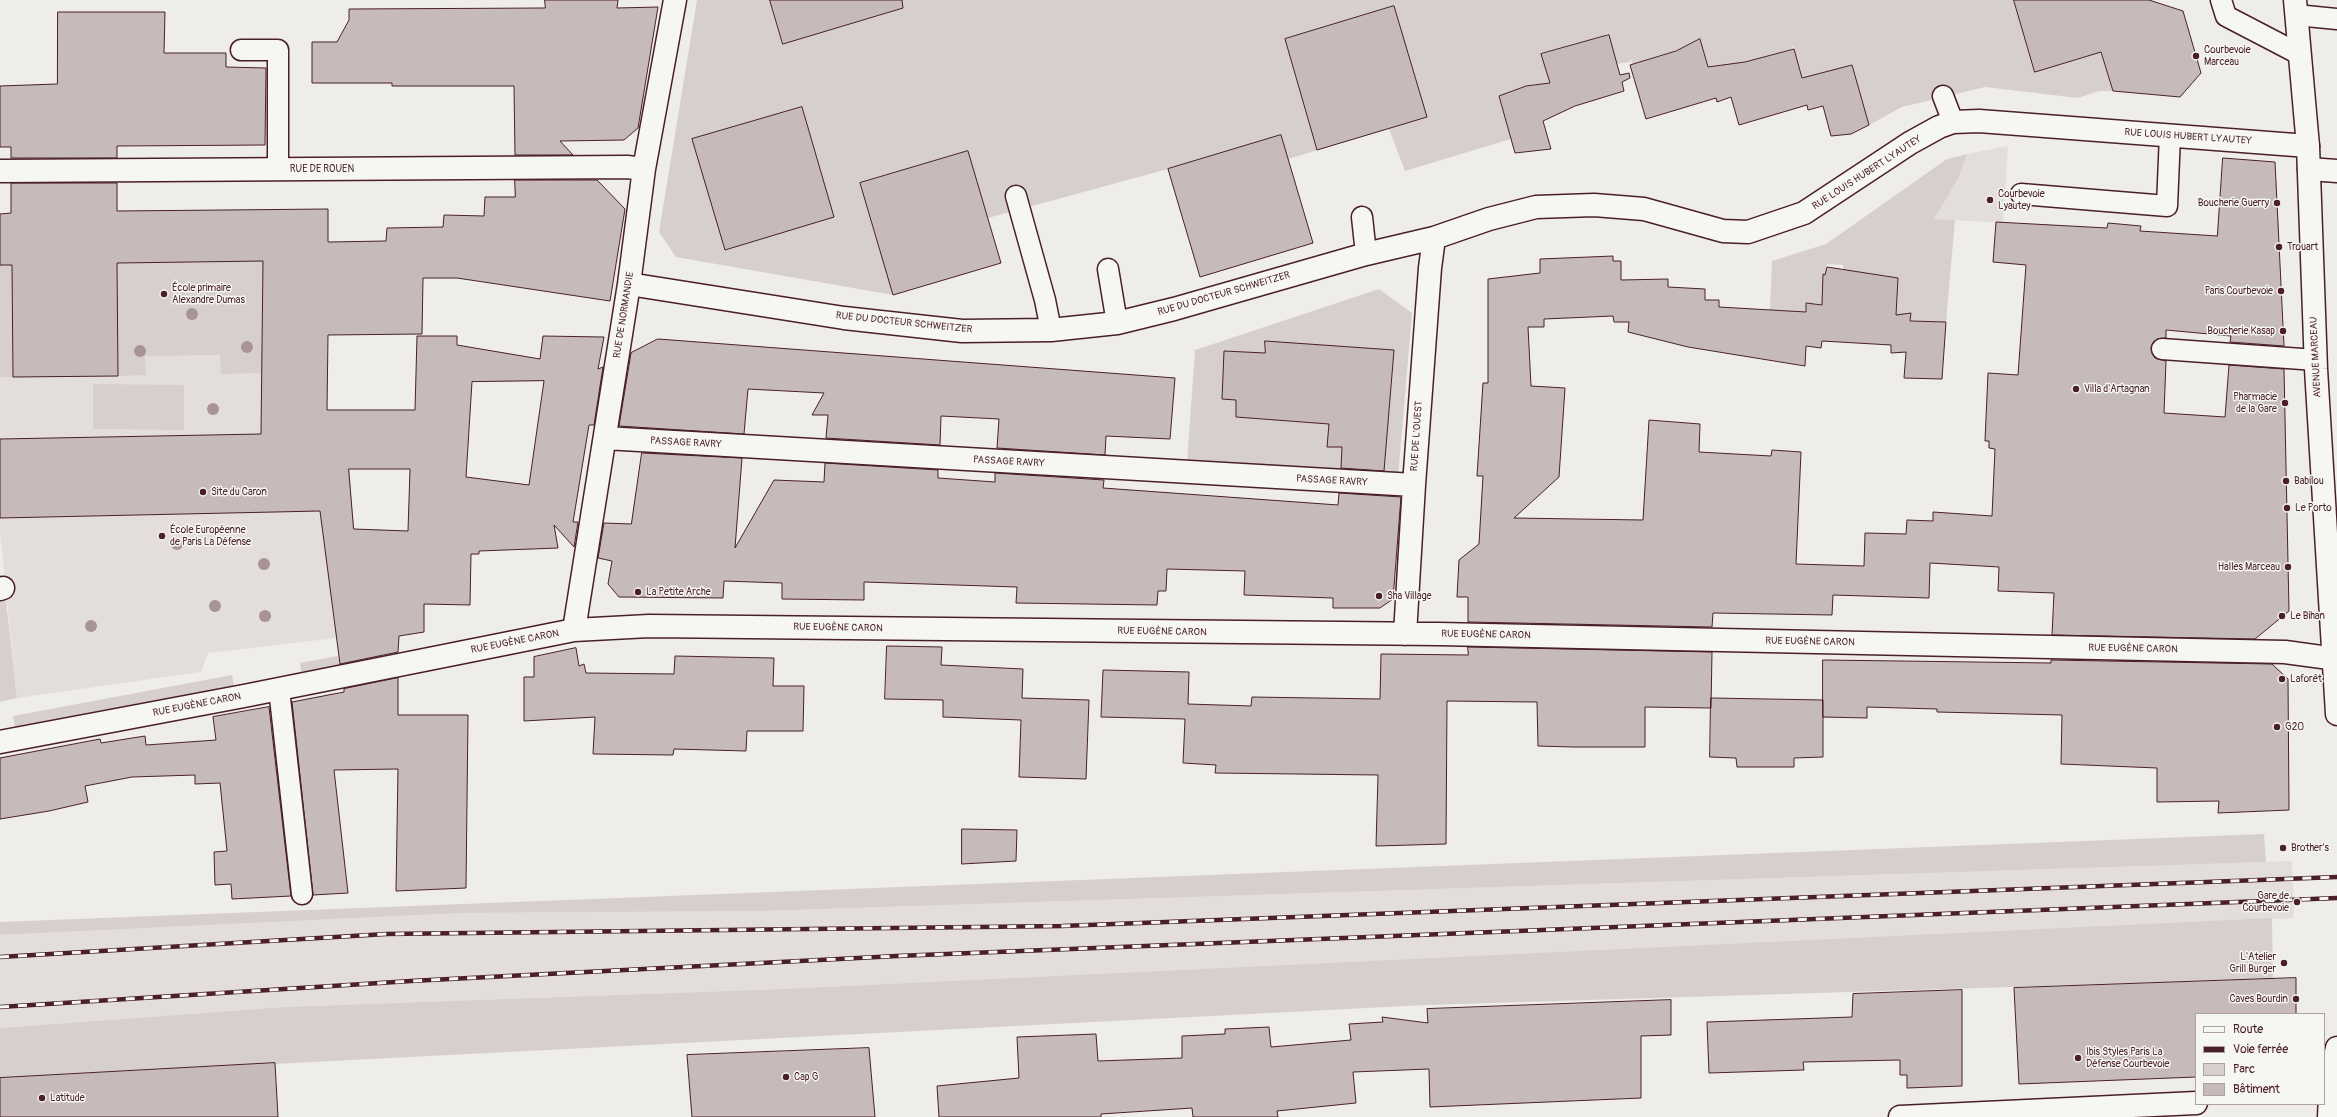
<!DOCTYPE html>
<html>
<head>
<meta charset="utf-8">
<style>
  body { margin:0 }
  #map { position:relative; width:2337px; height:1117px; overflow:hidden; background:#efedea; font-family:Pangolin,sans-serif }
  canvas { display:block }
  .legend { position:absolute; left:2195px; top:1013px; width:130px; height:92px; box-sizing:border-box; background:#f6f6f2; border:1px solid #b1a0a2; margin:0; padding:5px 7px; list-style:none; font-size:12px; color:#4a1f2b }
  .legend li { display:flex; align-items:center; gap:8px; height:20px }
  .legend b { width:20px; border:1px solid #b1a0a2 }
</style>
</head>
<body>
<div id="map">
<canvas width="2337" height="1117"></canvas>
<ul class="legend">
<li><b style="height:5px;background:#f6f6f2"></b>Route</li>
<li><b style="height:5px;background:#4a1f2b"></b>Voie ferrée</li>
<li><b style="height:11px;background:#d7cfce"></b>Parc</li>
<li><b style="height:11px;background:#c6babb"></b>Bâtiment</li>
</ul>
</div>
<script>
const c = document.querySelector('canvas').getContext('2d');
c.lineJoin = 'round';
function paint(path, color) {
  c.fillStyle = color;
  c.fill(path, 'evenodd');
}
function trace(path, color, width, dash) {
  c.strokeStyle = color;
  c.lineWidth = width;
  c.lineCap = dash ? 'butt' : 'round';
  c.setLineDash(dash || []);
  c.stroke(path);
}
function label(font, color, halo, rows, align = 'center') {
  c.font = font + ' Pangolin,sans-serif';
  c.lineWidth = 3;
  c.setLineDash([]);
  c.textBaseline = 'middle';
  c.strokeStyle = halo;
  c.fillStyle = color;
  for (const [text, x, y, turn = 0] of rows) {
    c.save();
    c.translate(x, y);
    c.rotate((+turn || 0) * Math.PI / 180);
    c.textAlign = isNaN(turn) ? turn : align;
    if (halo) c.strokeText(text, 0, 0);
    c.fillText(text, 0, 0);
    c.restore();
  }
}
paint(new Path2D(`
  M2008,146L2003,223L1934,219L1959,177L1967,154Z
  M11,202H40L117,211L328,209L327,410L337,638L208,653L201,672L17,698L0,533V214L11,213Z
  M2292,861L2294,918L782,989L283,1007L0,1028V935L462,913L763,911Z`), '#e3dedc');
paint(new Path2D(`
  M697,0H2105L2119,47L2101,53L2113,91H2099L2078,98L1985,87L1902,107L1869,125L1851,65V67L1802,79L1793,46L1791,49L1725,68L1722,65L1709,70L1700,39L1698,40L1700,45L1632,64L1631,59L1630,62L1617,64L1607,32L1605,36L1543,53L1541,52L1550,82L1502,98L1501,95L1499,96L1511,139L1405,171L1389,129L1288,159L1313,243L1200,277L1168,169L988,218L1001,263L893,295L676,257L659,232Z
  M1967,154L1959,177L1934,219L1955,220L1946,322L1910,321L1911,314L1896,316L1844,283L1843,265L1827,264L1825,275H1823L1822,305L1806,304L1805,313L1770,310L1772,261L1826,244L1947,159Z
  M280,261L263,270L262,373L221,374L220,355L145,356L146,375L118,376L117,263Z
  M0,265H12L13,377H0Z
  M1379,289L1412,313L1398,477L1187,464L1195,350Z
  M93,384L184,385V430L93,429Z
  M5,592L17,698L0,702V593Z
  M364,651L358,662L301,672L300,663Z
  M232,675L234,687L15,727L13,716Z
  M2264,834L2266,862L763,911L462,913L0,935V922Z
  M2272,918L2273,979L1426,1005L0,1078V1028L283,1007L782,989Z`), '#d7cfce');
const building = new Path2D(`
  M545,0H618L617,8L658,7L638,128L624,140L560,141L573,155H515L514,86H392V83H312V42H337L349,20V9L545,8Z
  M770,0H902L903,8L783,44Z
  M2014,0H2149L2183,11L2201,73L2180,97L2113,91L2101,52L2035,72Z
  M1394,6L1427,117L1317,150L1285,39Z
  M58,12H165L164,53H226V67L266,68L265,145L117,146V158H11V147H0V86L57,84Z
  M1609,35L1620,75L1629,73L1630,78L1622,82L1624,91L1575,106L1543,121L1551,149L1515,153L1499,96L1526,86L1550,83L1541,54Z
  M1700,39L1708,67L1745,62L1794,49L1802,78L1852,65L1869,125L1851,134L1831,136L1823,106L1808,110L1807,105L1739,125L1731,97L1717,102L1716,98L1646,119L1630,65L1676,51Z
  M802,107L834,217L725,250L692,139Z
  M1281,135L1313,243L1200,277L1168,169Z
  M968,151L1001,263L893,295L860,183Z
  M2223,158L2275,162L2284,346L2230,342L2231,336L2166,330V338L2157,339L2151,349L2155,358L2166,361L2164,413L2225,417L2229,365L2284,369L2289,611L2255,639L2052,635L2054,593L1998,591L1999,567L1930,563L1929,598L1833,595L1832,615L1713,613L1712,627L1468,622V597H1457L1459,560L1479,544L1483,476H1477L1483,383H1488V279L1540,273V259L1613,256V261H1621V280L1668,279V287L1705,289V300H1719V307L1806,312V303L1822,305L1823,274L1825,275L1827,267L1898,278L1896,315L1911,313L1910,321L1946,322L1942,379L1904,378L1906,352L1891,353V345L1822,341L1821,348L1806,346L1805,366L1688,347L1628,332L1629,322H1614L1613,316L1544,319V327H1528L1531,386L1565,388L1559,477L1514,518L1643,520L1649,420L1700,424L1699,452L1771,456L1772,450L1801,452L1796,564L1864,566L1865,533L1906,534L1907,520L1933,521V512L1992,516L1995,449L1989,448V441H1985L1988,373L2018,375L2026,265L1993,262L1996,222L2107,228L2108,223L2141,226L2140,231L2217,236Z
  M515,180H597L625,209L610,301L457,278H423L422,334L328,335L327,410H415L417,336H457V345L540,359L543,336L604,337L598,369L603,367L594,425H589L573,522H578L574,547L554,525L558,548L479,551V554H471L470,605L424,604V632L399,636L398,652L340,664L320,511L0,518V439L261,434L263,261L117,263L118,376L13,377L12,265H0V214L11,213V183H117V211L328,209V242L386,241L387,228L443,227L444,215L484,216L485,197H515ZM544,381L529,485L466,477L472,382ZM349,469H410L408,531L354,529Z
  M658,339L1175,378L1170,439L1106,436L1105,455L997,448L999,419L941,416L940,445L826,438L828,415H812L824,393L748,389L744,434L619,426L631,353Z
  M1265,341L1394,350L1384,471L1341,468L1342,447H1327L1329,424L1236,417V400L1222,399L1224,351L1265,353Z
  M642,453L742,458L735,548L774,480L824,482L825,463L938,470V478L995,482V473L1104,480L1103,488L1338,505L1339,493L1401,497L1393,599L1380,608H1333V598L1244,595L1245,571L1167,569L1166,591H1158L1157,605L1016,603L1017,587L864,582V600L782,599V583L724,581L723,598L619,597L608,584L612,561L598,558L604,523L631,524Z
  M887,646L942,647L941,665L1023,669L1022,698L1089,700L1086,779L1019,777L1021,720L943,717V700L885,699Z
  M1468,647L1712,652L1711,708L1645,707V747H1572L1538,746L1537,702L1447,701L1446,844L1376,846L1378,775L1215,773L1216,765L1183,763L1185,719L1101,717L1103,670L1189,672L1188,704L1251,706L1252,697L1380,699L1381,654L1468,655Z
  M576,648L579,666L584,664L586,673L674,674L675,656L774,658L773,686H804L803,731H747L746,751L674,749L673,755L593,754L595,717L524,721V677H534V657Z
  M1823,660L2051,663V660L2272,664L2288,679L2289,810L2218,813L2219,801L2157,802V768L2061,764L2062,715L1937,712V709L1867,707V718L1823,717Z
  M398,678V715H468L466,888L396,891L398,769L334,770L348,893L313,895L292,702L344,692V689Z
  M1711,698L1823,700V757L1794,758V767H1737L1736,758L1710,757Z
  M269,707L291,896L232,899L231,884L215,885L214,852L227,851L220,783L195,784V775L132,777L85,786L88,802L49,811L0,819V758L100,739L101,743L145,736L146,745L216,740L213,717Z
  M962,829L1017,830L1016,861L962,864Z
  M2296,978V1014H2196V1077L2019,1084L2014,988Z
  M1962,990V1086L1907,1088V1075H1900V1060L1803,1062L1804,1070L1709,1073L1707,1022L1852,1017L1853,994Z
  M1671,1000V1035L1641,1036V1098L1430,1107L1429,1069L1353,1072L1356,1103L1277,1111L1278,1117H1193L1192,1108L1101,1114V1117H939L937,1086L1019,1078L1017,1037L1096,1034L1098,1061L1182,1058V1036L1225,1034V1029L1269,1027L1271,1047L1351,1040L1349,1024L1383,1022L1382,1017L1428,1023L1427,1009Z
  M869,1048L875,1117H692L687,1055Z
  M275,1063L278,1117H0V1078Z`);
paint(building, '#c6babb');
trace(building, '#4a1f2b', 1);
const service = new Path2D(`
  M2221,0L2226,16L2299,54
  M2296,15L2337,19
  M241,50H278V169
  M1943,96L1953,122
  M2021,194L2167,206L2170,135
  M1016,196L1045,300L1051,330
  M1362,217L1366,254
  M1108,269L1117,323
  M2162,349L2316,360
  M279,689L302,894`);
const minor = new Path2D(`
  M2309,169L2337,171
  M0,171L627,167L644,169
  M629,284L844,318L962,331L1051,330L1117,323L1174,309L1366,254L1434,238L1489,219L1536,207L1594,205L1644,209L1723,231L1748,232L1804,213L1910,143L1939,127L1953,122L1979,121L2308,146
  M605,438L1414,485
  M0,589L3,588
  M574,630L629,284L644,169L675,0
  M1405,634L1414,485L1430,268L1434,238
  M0,742L244,696L574,630L649,626L1439,634L2285,652L2337,659
  M1900,1117L2196,1103`);
const tertiary = new Path2D(`
  M2295,0L2308,146L2316,369L2337,714
  M2329,1117L2331,1073L2337,1048`);
trace(service, '#4a1f2b', 23);
trace(minor, '#4a1f2b', 25);
trace(tertiary, '#4a1f2b', 25);
trace(service, '#f6f6f2', 20);
trace(minor, '#f6f6f2', 22);
trace(tertiary, '#f6f6f2', 22);
const rail = new Path2D(`
  M0,957L386,934L1062,926L2337,877
  M0,1007L411,981L897,956L2337,898`);
trace(rail, '#4a1f2b', 4.5);
trace(rail, '#f6f6f2', 3, [9]);
c.fillStyle = '#a89498';
for (const [x, y] of [
  [192,314],
  [247,347],
  [140,351],
  [213,409],
  [177,544],
  [264,564],
  [215,606],
  [265,616],
  [91,626]
]) {
  c.beginPath();
  c.arc(x, y, 6, 0, 2 * Math.PI);
  c.fill();
}
for (const [x, y, r, color] of [
  [2196,56,4,"#4a1f2b"],
  [1990,200,4,"#4a1f2b"],
  [2277,203,4,"#4a1f2b"],
  [2279,247,4,"#4a1f2b"],
  [2281,291,4,"#4a1f2b"],
  [164,294,4,"#4a1f2b"],
  [2283,331,4,"#4a1f2b"],
  [2076,389,4,"#4a1f2b"],
  [2285,403,4,"#4a1f2b"],
  [2286,481,4,"#4a1f2b"],
  [203,492,4,"#4a1f2b"],
  [2287,508,4,"#4a1f2b"],
  [162,536,4,"#4a1f2b"],
  [2288,567,4,"#4a1f2b"],
  [638,592,4,"#4a1f2b"],
  [1379,596,4,"#4a1f2b"],
  [2282,616,4,"#4a1f2b"],
  [2282,679,4,"#4a1f2b"],
  [2277,727,4,"#4a1f2b"],
  [2283,848,4,"#4a1f2b"],
  [2297,902,4,"#4a1f2b"],
  [2284,963,4,"#4a1f2b"],
  [2296,999,4,"#4a1f2b"],
  [2078,1058,4,"#4a1f2b"],
  [786,1077,4,"#4a1f2b"],
  [42,1098,4,"#4a1f2b"]
]) {
  const dot = new Path2D();
  dot.arc(x, y, r, 0, 2 * Math.PI);
  c.fillStyle = color;
  c.fill(dot);
  trace(dot, '#f6f6f2', 1.5);
}
label('10px', '#4a1f2b', '#f6f6f2', [
  ["Courbevoie",2204,50],
  ["Marceau",2204,62],
  ["Courbevoie",1998,194],
  ["Lyautey",1998,206],
  ["Boucherie Guerry",2269,203,"right"],
  ["Trouart",2287,247],
  ["École primaire",172,288],
  ["Alexandre Dumas",172,300],
  ["Paris Courbevoie",2273,291,"right"],
  ["Boucherie Kasap",2275,331,"right"],
  ["Villa d'Artagnan",2084,389],
  ["Pharmacie",2277,397,"right"],
  ["de la Gare",2277,409,"right"],
  ["Babilou",2294,481],
  ["Site du Caron",211,492],
  ["Le Porto",2295,508],
  ["École Européenne",170,530],
  ["de Paris La Défense",170,542],
  ["Halles Marceau",2280,567,"right"],
  ["La Petite Arche",646,592],
  ["Sha Village",1387,596],
  ["Le Bihan",2290,616],
  ["Laforêt",2290,679],
  ["G20",2285,727],
  ["Brother's",2291,848],
  ["Gare de",2289,896,"right"],
  ["Courbevoie",2289,908,"right"],
  ["L'Atelier",2276,957,"right"],
  ["Grill Burger",2276,969,"right"],
  ["Caves Bourdin",2288,999,"right"],
  ["Ibis Styles Paris La",2086,1052],
  ["Défense Courbevoie",2086,1064],
  ["Cap G",794,1077],
  ["Latitude",50,1098]
], 'left');
label('10px', '#4a1f2b', '#f6f6f2', [
  ["RUE LOUIS HUBERT LYAUTEY",2188,137,4],
  ["RUE DE ROUEN",322,169],
  ["RUE LOUIS HUBERT LYAUTEY",1867,173,-33],
  ["RUE DU DOCTEUR SCHWEITZER",1224,294,-16],
  ["RUE DE NORMANDIE",624,315,-81],
  ["RUE DU DOCTEUR SCHWEITZER",904,323,6],
  ["AVENUE MARCEAU",2316,357,-93],
  ["RUE DE L'OUEST",1417,436,-86],
  ["PASSAGE RAVRY",686,443,3],
  ["PASSAGE RAVRY",1009,462,3],
  ["PASSAGE RAVRY",1332,481,3],
  ["RUE EUGÈNE CARON",838,628,1],
  ["RUE EUGÈNE CARON",1162,632,1],
  ["RUE EUGÈNE CARON",1486,635,1],
  ["RUE EUGÈNE CARON",515,642,-11],
  ["RUE EUGÈNE CARON",1810,642,1],
  ["RUE EUGÈNE CARON",2133,649,1],
  ["RUE EUGÈNE CARON",197,705,-11]
]);
</script>
</body>
</html>
